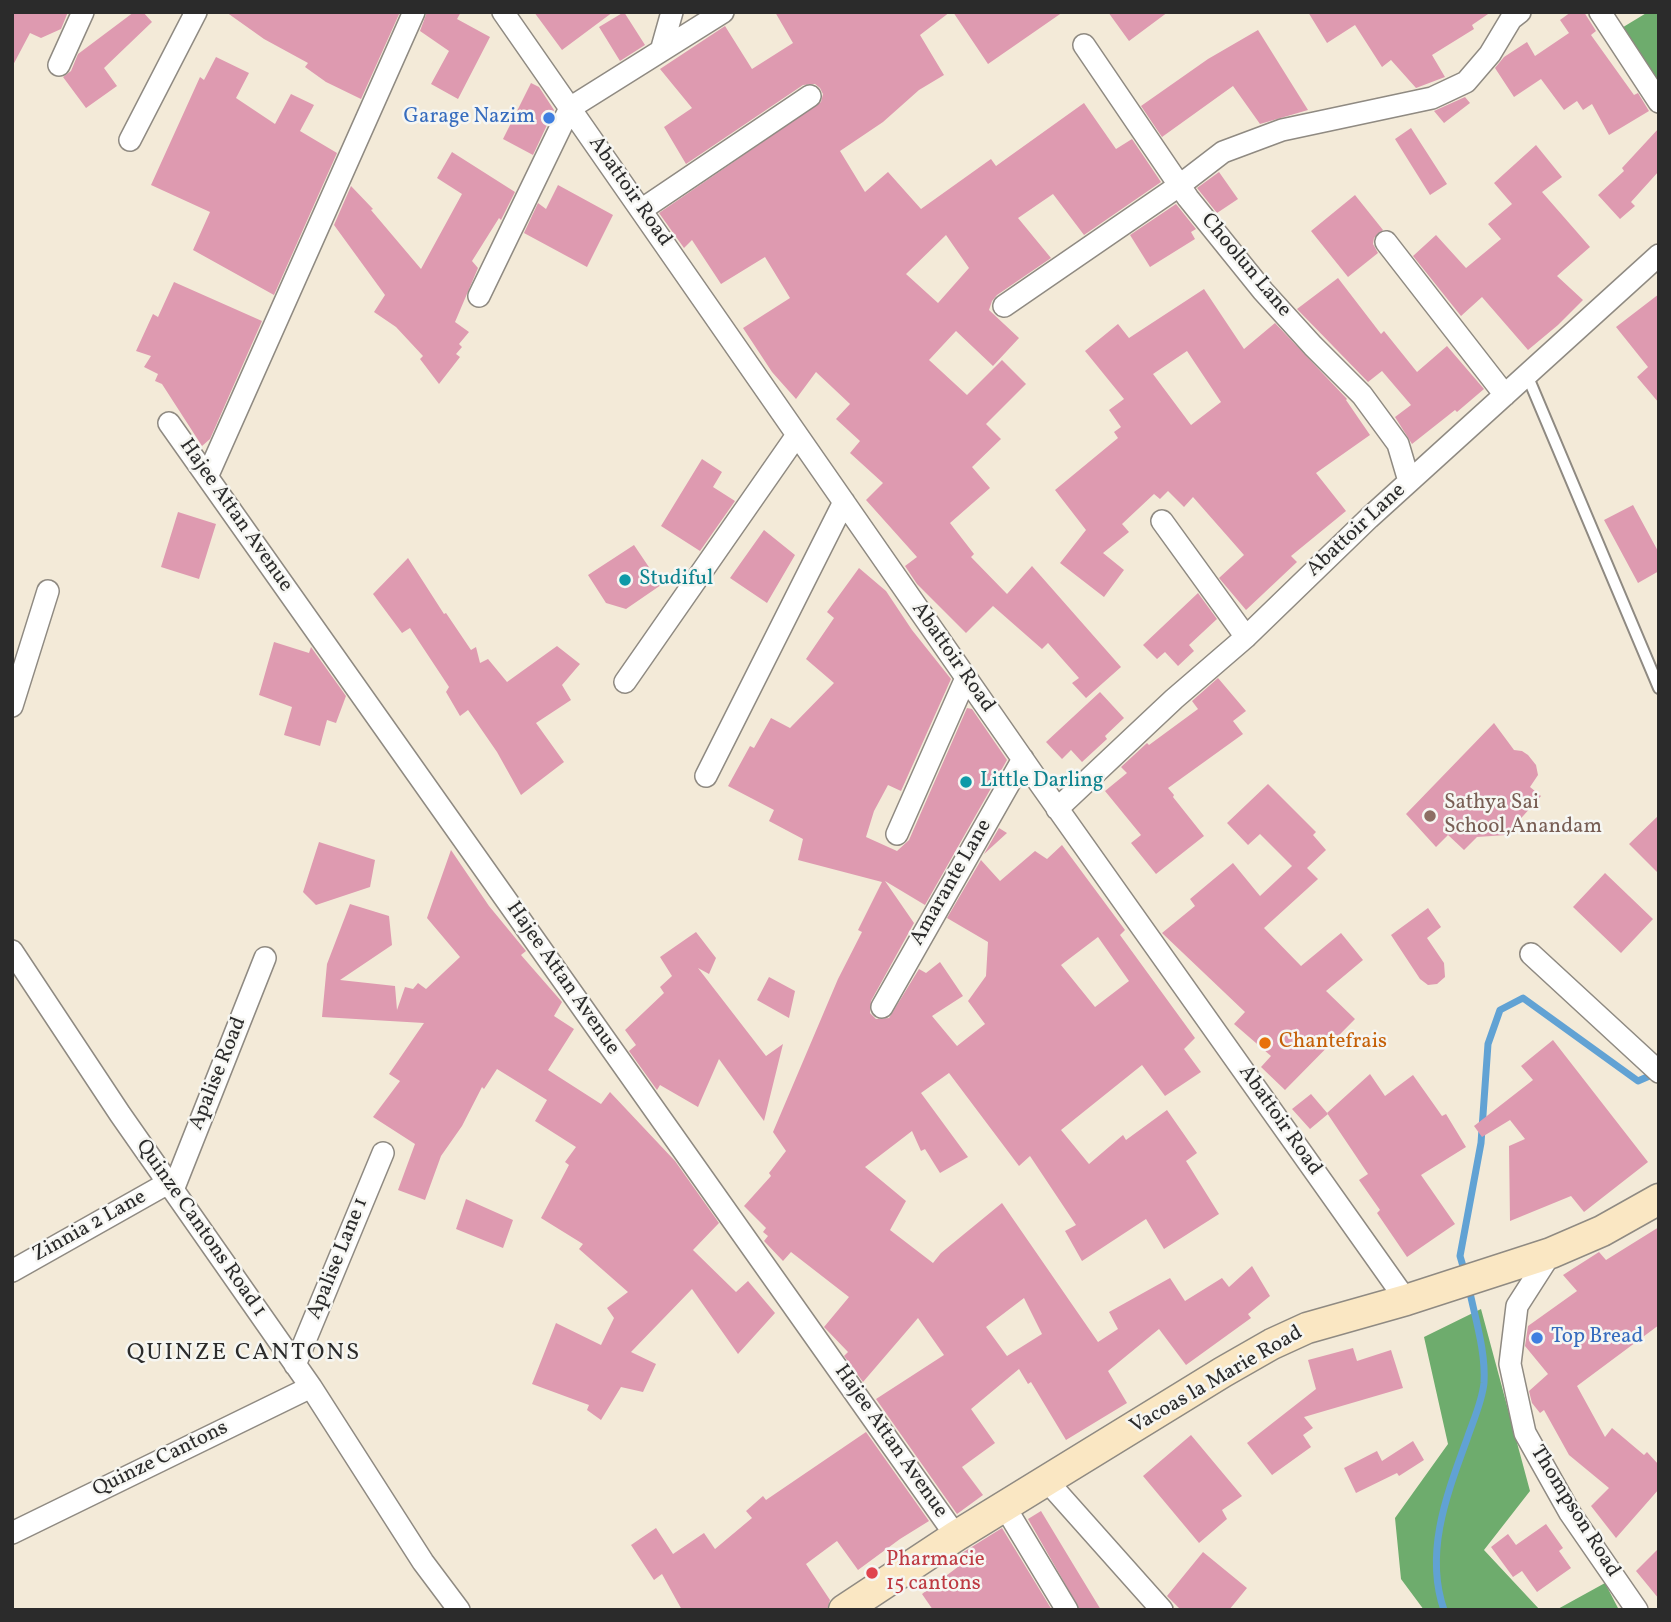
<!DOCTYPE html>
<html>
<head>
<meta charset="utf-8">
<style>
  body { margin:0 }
  #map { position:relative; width:1671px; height:1622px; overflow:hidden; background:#f3ead8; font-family:Vollkorn,serif }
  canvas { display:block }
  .frame { position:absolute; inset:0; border:14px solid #2b2b2b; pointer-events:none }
</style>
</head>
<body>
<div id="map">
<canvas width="1671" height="1622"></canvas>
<div class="frame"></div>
</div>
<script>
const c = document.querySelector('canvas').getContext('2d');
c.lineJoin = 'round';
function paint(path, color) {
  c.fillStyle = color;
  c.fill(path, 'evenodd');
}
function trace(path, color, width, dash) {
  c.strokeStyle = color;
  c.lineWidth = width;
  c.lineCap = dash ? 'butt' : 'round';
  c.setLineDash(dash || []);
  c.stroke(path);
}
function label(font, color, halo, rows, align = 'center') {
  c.font = font + ' Vollkorn,serif';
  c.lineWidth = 5;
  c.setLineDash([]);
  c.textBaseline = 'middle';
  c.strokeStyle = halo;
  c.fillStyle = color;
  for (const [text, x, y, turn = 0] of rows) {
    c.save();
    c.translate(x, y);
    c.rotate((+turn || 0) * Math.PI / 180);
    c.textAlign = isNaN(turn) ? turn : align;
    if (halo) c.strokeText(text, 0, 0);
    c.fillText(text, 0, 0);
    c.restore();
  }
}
paint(new Path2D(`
  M1648,12H1659V84L1620,29Z
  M1481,1309L1530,1491L1484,1550L1540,1610H1424L1401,1579L1395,1518L1448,1444L1424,1337Z
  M1605,1583L1619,1610H1556Z`), '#6eac6d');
trace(new Path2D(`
  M1465,1273L1460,1256L1481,1143L1488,1044L1500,1010L1523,998L1638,1081L1654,1074
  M1444,1610C1424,1552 1447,1494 1467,1439C1473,1421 1482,1402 1484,1383C1486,1352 1475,1318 1469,1288`), '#61a2d4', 7);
paint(new Path2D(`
  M12,12H68L61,29L41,38L30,33L12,67Z
  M134,12H143L152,22L104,68L117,86L86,108L63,77L71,71L78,54Z
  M226,12H400L361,99L326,82L305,67L308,63L264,39Z
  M427,12H461L457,19L490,37L458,99L431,84L449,51L420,31Z
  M534,12H613L562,50Z
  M624,12L645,45L620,61L599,27Z
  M775,12H950L920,35L944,75L919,90L883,122L840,151L865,192L888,172L921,209L991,159L996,166L1084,103L1116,149L1132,139L1161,182L1084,235L1053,194L1018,218L1051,258L997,295L992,301L989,310L1019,338L993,366L956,331L929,360L967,395L1002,360L1026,384L986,424L1001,439L972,467L990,488L950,523L974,554L971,557L1007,594L1032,566L1121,667L1086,698L1072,683L1079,678L1048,643L1042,649L993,606L966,633L917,584L905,566L917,557L866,500L883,483L850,453L860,441L836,419L850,404L816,372L796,399L772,372L743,328L790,298L765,257L721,284L692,240L684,248L659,213L821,102L823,94L820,88L815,84L803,85L686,164L664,127L692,108L660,69L725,26L752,69L793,43ZM946,235L969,268L938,303L906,274Z
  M953,12H1063L988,64Z
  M1108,12H1168L1129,41Z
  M1308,12H1491L1472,25L1474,29L1432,55L1445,77L1416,88L1391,60L1382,67L1355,25L1327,43Z
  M1571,12H1584L1596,31L1591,35L1634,95L1638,93L1649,111L1609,135L1592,104L1583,110L1577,101L1564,110L1541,79L1514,97L1495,68L1504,57L1527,42L1535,56L1569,33L1560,20Z
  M1258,30L1308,110L1260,124L1233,86L1162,137L1141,106L1208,59Z
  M216,57L249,73L236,98L275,124L291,94L314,105L300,131L337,153L274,295L193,250L210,212L151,185L200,77L204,80Z
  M531,83L539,87L554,110L533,155L503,139Z
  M1465,97L1470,103L1444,123L1434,111Z
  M1411,128L1447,184L1430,195L1395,139Z
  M1659,128V171L1631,202L1635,206L1620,219L1598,195L1624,171L1622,168Z
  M1536,145L1562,177L1542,192L1590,247L1557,276L1583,300L1558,325L1528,350L1482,297L1461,316L1413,256L1436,235L1466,268L1501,239L1488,224L1512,204L1494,183Z
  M452,152L515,192L501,220L499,218L472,261L478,268L455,322L469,332L459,344L462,347L456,354L460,357L439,384L420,359L423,356L396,327L374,312L385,295L334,225L351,186L373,209L371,210L421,269L462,194L437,178Z
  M1219,172L1238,199L1217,213L1197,188Z
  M558,185L613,215L587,267L524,233L538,203L546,209Z
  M1355,195L1383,230L1374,238L1373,244L1378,253L1348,277L1311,231Z
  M1176,204L1196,229L1191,232L1195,239L1150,267L1130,235Z
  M1338,278L1381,334L1384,331L1417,372L1447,346L1484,389L1457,412L1455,410L1412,444L1395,417L1411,405L1382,371L1368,382L1297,309Z
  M174,282L262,321L210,439L202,446L162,384L155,381L158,374L144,367L151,356L136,351L153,314L158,317Z
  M1204,289L1244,349L1275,323L1347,399L1346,400L1370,435L1316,473L1346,511L1291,556L1297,562L1246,610L1219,578L1244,555L1193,497L1184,507L1168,491L1160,499L1154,494L1122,524L1129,532L1103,553L1124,570L1104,597L1060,563L1086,530L1055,490L1118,438L1114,432L1121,427L1109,410L1124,399L1085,351L1118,324L1129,338ZM1187,351L1221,402L1191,425L1153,374Z
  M1659,294V403L1637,377L1648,367L1616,327Z
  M702,459L722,472L713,487L735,501L700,551L661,526Z
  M1633,505L1659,553V571L1638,583L1604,520Z
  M178,512L216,524L199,579L161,567Z
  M764,530L795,555L767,603L730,578Z
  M634,545L661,585L626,609L606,603L588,575Z
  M408,558L444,614L446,613L471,650L476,647L480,663L488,659L507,682L557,646L580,664L562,685L571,700L536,723L564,762L521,795L497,752L468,710L460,716L446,692L449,687L410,628L402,633L373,594Z
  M859,568L886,591L912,630L951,679L901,791L888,785L874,811L866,837L897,851L909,840L967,708L972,709L1007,760L925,905L885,881L914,923L871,1001L870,1013L876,1019L889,1018L919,969L926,973L940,962L963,996L932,1016L957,1046L985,1024L968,1001L986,976L988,942L947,918L981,860L1000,881L1035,851L1047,859L1062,845L1125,930L1120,935L1195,1038L1184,1049L1201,1072L1165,1096L1142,1065L1061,1130L1089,1164L1123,1135L1126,1140L1167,1110L1197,1153L1186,1161L1219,1214L1164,1249L1146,1219L1082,1261L1065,1231L1076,1225L1030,1156L1019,1166L949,1073L921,1093L968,1157L940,1173L925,1149L921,1151L912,1131L865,1167L906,1201L890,1230L933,1263L941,1253L1002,1203L1098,1342L1118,1329L1109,1312L1170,1278L1185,1301L1222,1278L1229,1287L1252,1266L1270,1296L1248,1314L1251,1318L1186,1365L1159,1329L1108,1371L1127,1403L1066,1440L1031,1382L1028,1384L1019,1369L971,1409L995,1443L962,1467L983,1495L957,1514L876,1399L944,1355L918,1318L863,1382L844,1356L848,1352L824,1327L849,1297L791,1252L783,1261L764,1241L768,1236L763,1232L766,1228L744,1206L771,1176L769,1173L786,1151L773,1132L838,979L862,932L858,930L882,882L798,860L803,839L769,821L774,810L728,786L750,746L754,748L771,718L790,728L834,683L806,659L834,618L827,612ZM1098,937L1129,981L1095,1007L1061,965ZM1024,1298L1042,1334L1007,1356L986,1327Z
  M1198,593L1217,619L1189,645L1194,651L1178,666L1165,652L1157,659L1143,645Z
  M274,642L309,653L311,647L346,696L336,723L327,720L320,746L284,735L292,707L259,695Z
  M1218,678L1246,711L1233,721L1243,734L1168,788L1174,795L1173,797L1204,836L1156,874L1131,843L1141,835L1105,791L1127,773L1121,767L1147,743L1149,745L1198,709L1192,701Z
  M1100,692L1124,718L1105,736L1107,739L1082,762L1071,750L1062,759L1046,742Z
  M1494,723L1514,750L1522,751L1528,755L1536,765L1538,775L1530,787L1541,796L1506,835L1477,837L1464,850L1448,835L1436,847L1406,814Z
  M1268,784L1316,832L1313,835L1326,850L1307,868L1318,879L1264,928L1301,966L1341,933L1363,960L1326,991L1355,1019L1285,1090L1261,1067L1271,1056L1234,1024L1245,1012L1162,933L1195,906L1190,899L1233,863L1260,896L1292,866L1260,834L1248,845L1227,823Z
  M1659,815V874L1629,844Z
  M999,828L1007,833L984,854Z
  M319,842L375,860L370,887L316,905L303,892Z
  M451,850L489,906L526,951L521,955L562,1002L554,1016L574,1029L548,1070L601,1104L610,1092L675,1161L719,1223L693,1250L736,1292L748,1281L775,1313L738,1354L692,1289L631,1352L656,1364L643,1392L621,1387L601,1420L587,1410L589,1405L532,1384L556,1323L601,1345L614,1318L607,1308L628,1292L579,1249L583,1244L541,1218L569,1165L565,1162L576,1147L535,1121L547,1100L497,1069L484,1089L482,1087L462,1126L441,1156L425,1200L398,1190L415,1144L373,1117L400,1081L389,1074L424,1023L322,1017L327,964L350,904L389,916L392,945L340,980L395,986L397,1010L405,987L413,989L418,983L426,989L460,957L427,918Z
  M1605,873L1653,919L1621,953L1573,907Z
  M1428,908L1441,927L1427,938L1444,963L1445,977L1437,984L1428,985L1420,979L1391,935Z
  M696,932L716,958L709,974L698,968L766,1056L783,1044L764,1121L719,1059L698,1107L660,1085L657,1090L629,1051L636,1045L625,1030L664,993L660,987L672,976L660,957Z
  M769,977L795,991L789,1018L757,1000Z
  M1553,1040L1648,1162L1584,1212L1571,1196L1510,1221L1509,1146L1525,1139L1510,1120L1482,1137L1474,1126L1533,1080L1521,1066Z
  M1370,1074L1385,1096L1413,1075L1442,1116L1446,1114L1466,1147L1421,1175L1455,1224L1407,1257L1377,1213L1380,1210L1359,1180L1368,1174L1327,1113Z
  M1311,1094L1328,1114L1310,1129L1292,1109Z
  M466,1199L513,1220L503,1248L456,1229Z
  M1659,1227V1325L1577,1386L1605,1437L1612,1428L1644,1455L1647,1452L1659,1465V1489L1616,1538L1591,1506L1609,1488L1569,1455L1544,1410L1540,1413L1532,1403L1529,1391L1548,1374L1525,1346L1528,1326L1577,1291L1563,1275L1599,1252L1606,1260Z
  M1353,1348L1357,1361L1391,1350L1403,1388L1304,1417L1313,1428L1303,1435L1311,1447L1272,1475L1247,1443L1316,1389L1308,1360Z
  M866,1432L929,1521L900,1539L858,1570L837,1541L806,1564L830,1600L827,1610H682L662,1574L654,1580L631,1545L656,1528L673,1554L704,1533L715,1549L752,1518L746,1511L763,1496L766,1500Z
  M1191,1435L1242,1496L1222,1510L1227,1519L1199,1543L1143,1476Z
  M1413,1441L1424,1460L1399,1476L1397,1473L1356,1493L1344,1468L1377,1451L1382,1461Z
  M1041,1511L1073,1564L1101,1610H1080L1028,1519Z
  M1546,1524L1563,1548L1559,1551L1571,1568L1537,1592L1522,1571L1513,1577L1491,1547L1508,1534L1516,1545Z
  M1002,1528L1052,1610H933L922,1594L967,1560L962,1553Z
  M1659,1548V1599L1636,1571Z
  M1203,1552L1247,1588L1229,1610H1181L1167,1596Z`), '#de9ab0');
const service = new Path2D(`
  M1527,375L1659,688`);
const minor = new Path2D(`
  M503,12L1038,781L1406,1300
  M1600,12L1659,102
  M1084,45L1188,198L1263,291L1313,346L1362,395L1398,444L1409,481
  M661,51L672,12
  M59,65L83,12
  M130,140L196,12
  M641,210L810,96
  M1386,242L1505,395
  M479,296L570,108L723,12
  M1004,306L1180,185L1223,152L1282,130L1432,98L1466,82L1490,54L1511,19L1520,12
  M169,423L956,1536
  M207,477L414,12
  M1162,521L1246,637
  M625,682L797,435
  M12,706L48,591
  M706,776L844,502
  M1057,809L1174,699L1246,637L1369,518L1659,255
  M897,834L966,678
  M12,951L120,1114L311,1387L423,1562L459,1610
  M1531,954L1659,1072
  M882,1007L1023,759
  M173,1190L265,958
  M1551,1253L1517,1306L1510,1364L1525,1433L1570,1513L1637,1610
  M12,1271L168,1183
  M295,1365L383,1153
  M1047,1481L1162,1610
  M1005,1507L1067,1610
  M12,1533L311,1387`);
const secondary = new Path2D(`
  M844,1610L956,1536L1223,1372L1272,1344L1307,1328L1406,1300L1551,1253L1602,1231L1659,1199`);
trace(service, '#8f8a82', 14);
trace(minor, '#8f8a82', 24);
trace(secondary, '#8f8a82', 33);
trace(service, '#fff', 10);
trace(minor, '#fff', 21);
trace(secondary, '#fae7c3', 30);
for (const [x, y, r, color] of [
  [549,118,7,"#3f7fe0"],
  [625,580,7,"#0f9aa8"],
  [966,782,7,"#0f9aa8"],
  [1430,816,7,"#8d6e63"],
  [1265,1043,7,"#e8710a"],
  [1537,1338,7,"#3f7fe0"],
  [872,1573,7,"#e0444e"]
]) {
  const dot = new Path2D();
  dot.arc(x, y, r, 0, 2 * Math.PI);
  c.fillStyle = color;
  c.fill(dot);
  trace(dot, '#f6f6f2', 2.5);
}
label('21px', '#366cbe', '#f6f6f2', [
  ["Garage Nazim",535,118],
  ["Top Bread",1551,1338,"left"]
], 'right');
label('21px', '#2b2b2b', '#f6f6f2', [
  ["Abattoir Road",629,192,55],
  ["Choolun Lane",1245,266,50],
  ["Hajee Attan Avenue",235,516,55],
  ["Abattoir Lane",1357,531,-43],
  ["Abattoir Road",952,658,55],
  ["Amarante Lane",952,883,-60],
  ["Hajee Attan Avenue",562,979,55],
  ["Apalise Road",219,1074,-68],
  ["Abattoir Road",1279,1121,55],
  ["Zinnia 2 Lane",90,1227,-29],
  ["Quinze Cantons Road 1",200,1229,55],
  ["Apalise Lane 1",339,1259,-68],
  ["Vacoas la Marie Road",1217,1381,-30],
  ["Hajee Attan Avenue",890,1442,55],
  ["Quinze Cantons",161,1460,-26],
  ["Thompson Road",1574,1512,58]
]);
label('21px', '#0d838f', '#f6f6f2', [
  ["Studiful",639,580],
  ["Little Darling",980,782]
], 'left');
label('21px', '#785e54', '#f6f6f2', [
  ["Sathya Sai",1444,804],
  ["School,Anandam",1444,828]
], 'left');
label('21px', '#c56008', '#f6f6f2', [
  ["Chantefrais",1279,1043]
], 'left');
label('21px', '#be3a42', '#f6f6f2', [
  ["Pharmacie",886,1561],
  ["15 cantons",886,1585]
], 'left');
c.letterSpacing = '2px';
label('24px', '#2b2b2b', '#f6f6f2', [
  ["QUINZE CANTONS",244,1355]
]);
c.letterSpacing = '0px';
</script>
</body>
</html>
